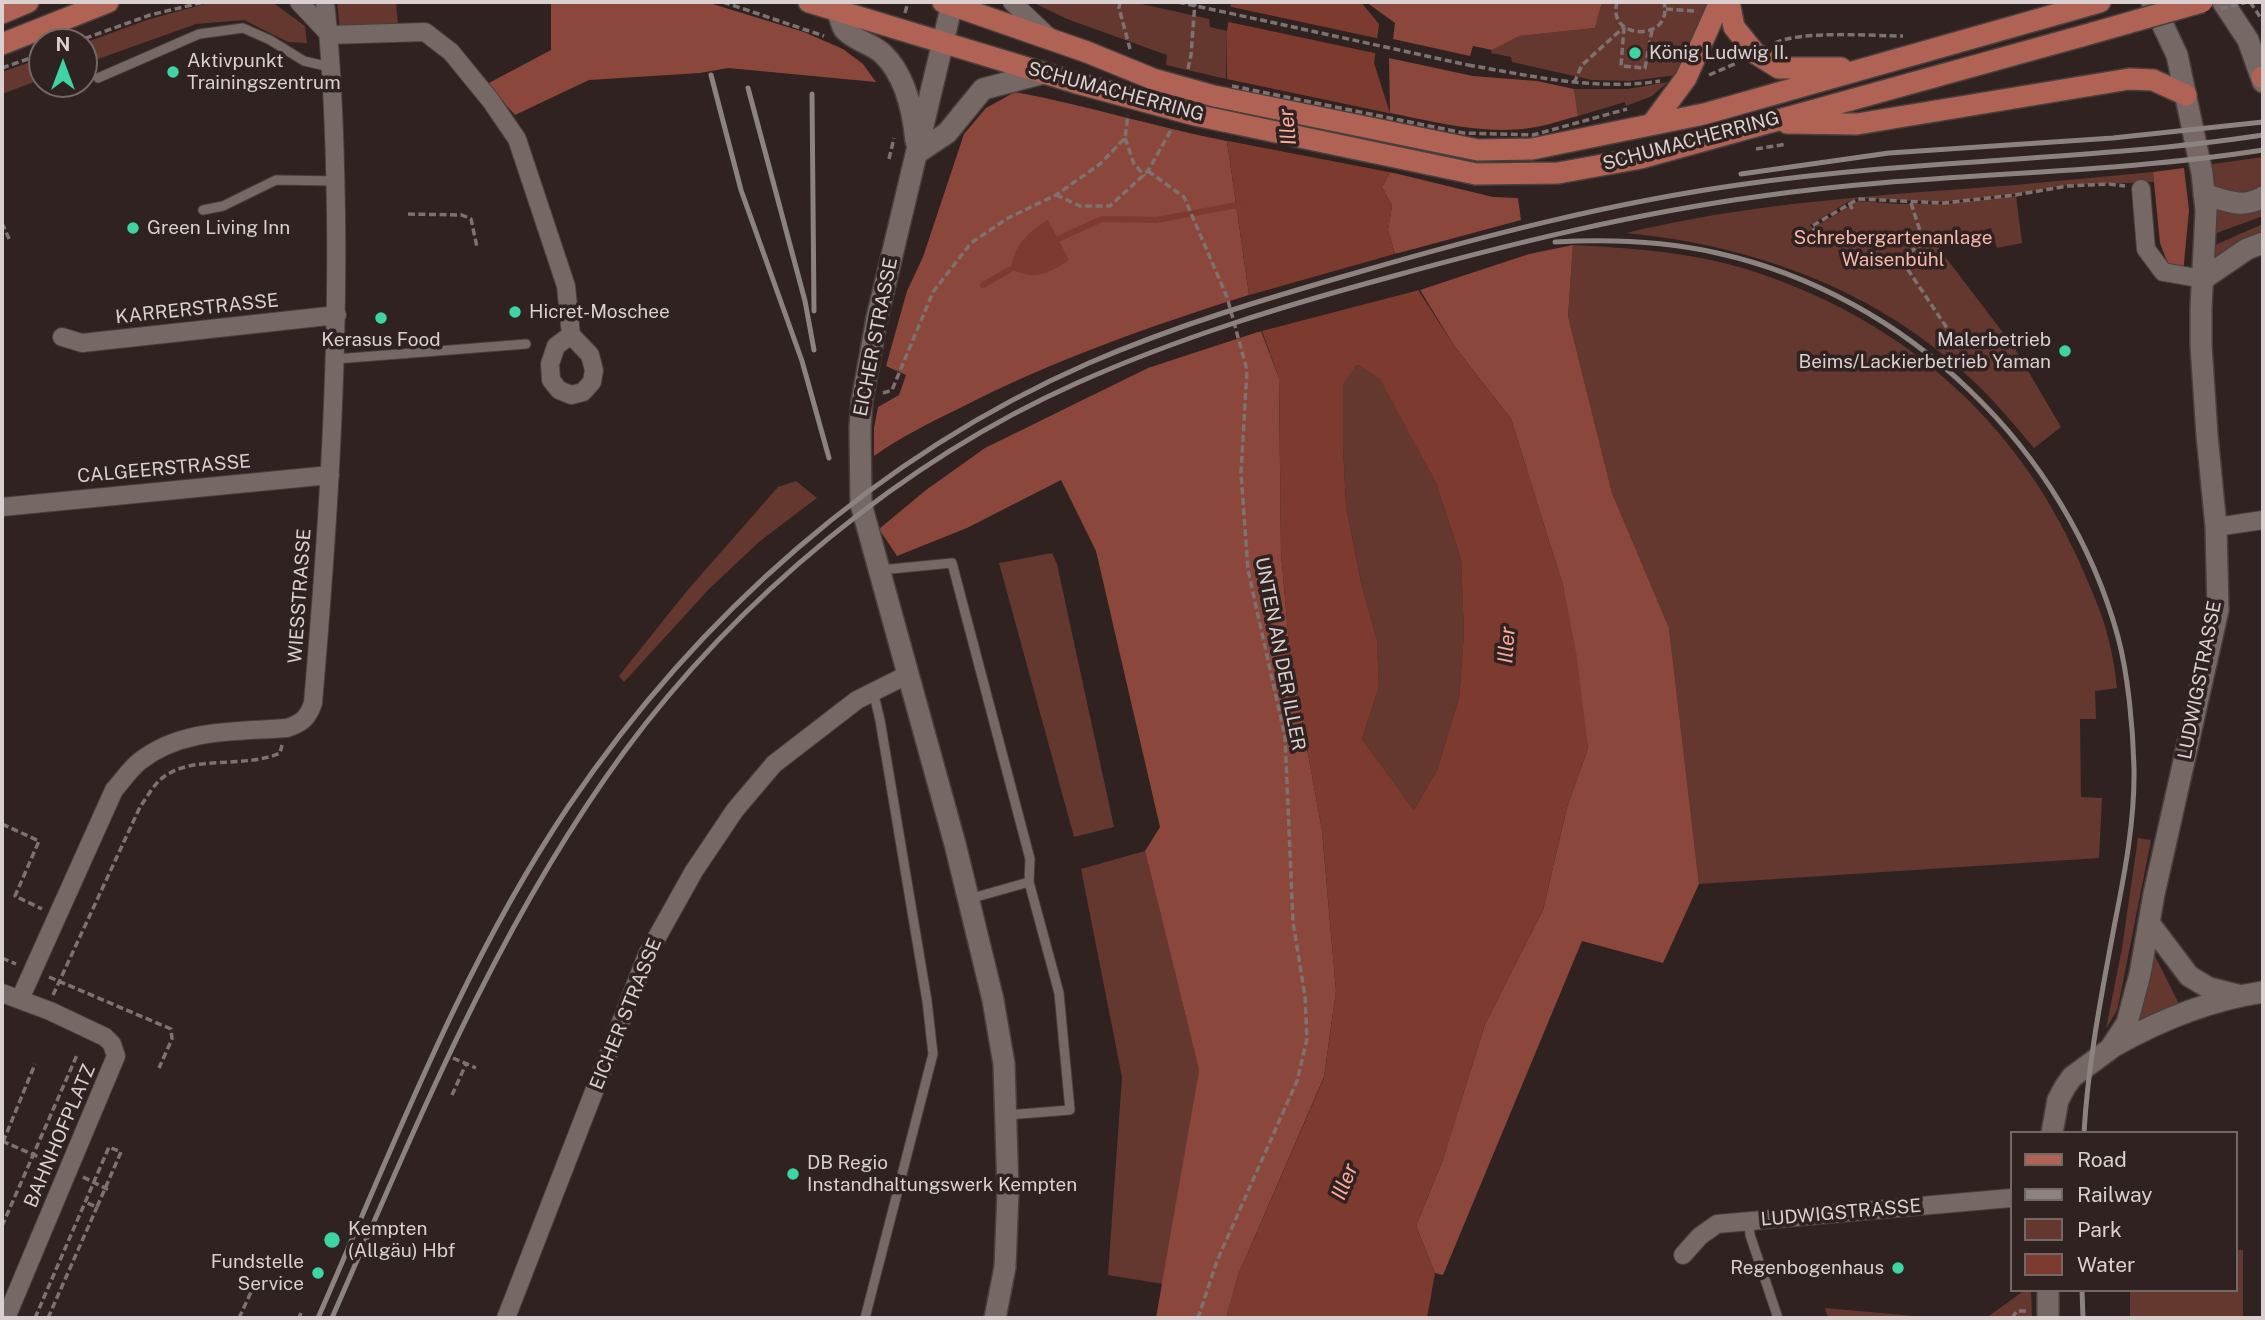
<!DOCTYPE html>
<html>
<head>
<meta charset="utf-8">
<style>
  body { margin:0 }
  #map { position:relative; width:2265px; height:1320px; overflow:hidden; background:#2f2220; font-family:"Public Sans",sans-serif }
  canvas { display:block }
  .frame { position:absolute; inset:0; border:4px solid #d9d0cf; pointer-events:none }
  .legend { position:absolute; left:2010px; top:1131px; width:228px; height:161px; box-sizing:border-box; background:#2f2220; border:2px solid #736866; margin:0; padding:9px 12px; list-style:none; font-size:21px; color:#d9d0cf }
  .legend li { display:flex; align-items:center; gap:14px; height:35px }
  .legend b { width:35px; border:2px solid #736866 }
  .north { position:absolute; left:28px; top:28px; width:70px; height:70px; box-sizing:border-box; background:#2f2220; border:2px solid #736866; border-radius:50%; rotate:0deg; font-size:19px; font-weight:700; line-height:28px; text-align:center; color:#d9d0cf }
  .north::after { content:''; display:block; margin:auto; width:24px; height:32px; background:#3ed4a3; clip-path:polygon(50% 0,100% 100%,50% 72%,0 100%) }
</style>
</head>
<body>
<div id="map">
<canvas width="2265" height="1320"></canvas>
<div class="frame"></div>
<ul class="legend">
<li><b style="height:9px;background:#b06355"></b>Road</li>
<li><b style="height:9px;background:#8c8280"></b>Railway</li>
<li><b style="height:19px;background:#65382f"></b>Park</li>
<li><b style="height:19px;background:#7d3a2f"></b>Water</li>
</ul>
<div class="north">N</div>
</div>
<script>
const c = document.querySelector('canvas').getContext('2d');
c.lineJoin = 'round';
function paint(path, color) {
  c.fillStyle = color;
  c.fill(path, 'evenodd');
}
function trace(path, color, width, dash) {
  c.strokeStyle = color;
  c.lineWidth = width;
  c.lineCap = dash ? 'butt' : 'round';
  c.setLineDash(dash || []);
  c.stroke(path);
}
function label(font, color, halo, rows, align = 'center') {
  c.font = font + ' "Public Sans",sans-serif';
  c.lineWidth = 7;
  c.setLineDash([]);
  c.textBaseline = 'middle';
  c.strokeStyle = halo;
  c.fillStyle = color;
  for (const [text, x, y, turn = 0] of rows) {
    c.save();
    c.translate(x, y);
    c.rotate((+turn || 0) * Math.PI / 180);
    c.textAlign = isNaN(turn) ? turn : align;
    if (halo) c.strokeText(text, 0, 0);
    c.fillText(text, 0, 0);
    c.restore();
  }
}
paint(new Path2D(`
  M212,2L275,4L305,26L307,43L288,42L244,20L196,24L84,64V43L150,19Z
  M337,2H396L398,25L340,30Z
  M1032,2H1133L1209,19L1210,27L1227,31L1226,79L1166,65L1167,55L1067,19Z
  M1602,2H1708L1678,75L1629,81L1592,80L1512,62L1511,57L1491,53L1492,50L1518,36L1595,28Z
  M42,58V79L2,94V72Z
  M1668,82L1652,96L1626,106L1625,102L1578,116L1574,89H1628Z
  M2263,157L2262,189L2233,195L2209,186L2206,165Z
  M2153,172L2154,182L2068,185L2015,194L1944,202L1860,198L1848,202L1810,225L1813,228L1858,201L1899,204H1944L2016,196L2022,243L1997,248L1991,228L1937,246L2014,347L2061,427L2034,448C2013,423 1993,399 1969,377C1875,289 1752,245 1626,233C1753,202 1885,195 2015,185C2061,181 2107,176 2153,172Z
  M2214,203H2263V216L2214,234Z
  M2263,224V235L2213,265L2215,245Z
  M1573,245C1631,248 1690,252 1746,269C1897,316 2015,417 2079,561C2090,587 2103,614 2109,641C2113,656 2115,672 2117,688L2095,691L2096,719H2080L2081,797L2102,798L2099,858L1699,884L1669,628L1612,493L1568,316Z
  M1359,365L1380,378L1436,483L1461,559L1464,633L1459,698L1437,770L1414,810L1362,739L1379,687L1377,641L1361,582L1346,506L1343,446V383L1356,366Z
  M796,481L817,498L760,541L709,589L624,682L619,676L686,592L778,487Z
  M1052,553L1057,564L1114,827L1074,837L999,563Z
  M2138,838L2151,840L2121,992L2117,1010L2106,1029L2122,948Z
  M1145,851L1199,1070L1163,1284L1108,1275L1122,1077L1081,869Z
  M2151,948L2181,1008L2131,1024Z
  M2235,1250H2243V1318H2130V1290H2235Z
  M2025,1290H2031L2032,1318H1986Z
  M1825,1308L1936,1318H1828Z`), '#65382f');
paint(new Path2D(`
  M551,2H706L804,32L843,49L863,64L876,82L728,68L700,73L589,80L515,115L487,84L551,50Z
  M1366,2H1602L1595,28L1519,36L1492,50L1473,46L1470,56L1393,39L1395,23Z
  M1389,58L1473,76L1537,81L1574,89L1578,116C1562,120 1546,126 1530,128C1483,135 1436,122 1390,113Z
  M1015,92C1086,105 1155,127 1227,141L1249,295C1150,326 1051,361 958,409C929,423 901,437 874,456V428L878,407L899,395L906,375L886,366L907,291L923,257L964,134L986,108Z
  M2184,168L2189,210L2183,274L2171,272L2160,243L2153,172Z
  M1390,172L1493,197L1518,198L1521,220L1395,254L1388,230L1392,206L1382,187Z
  M1573,245L1568,316L1612,493L1669,628L1699,884L1663,963L1582,941L1443,1275L1435,1273L1416,1226L1442,1162L1485,1024L1543,910L1567,807L1588,748L1563,586L1511,419L1455,347L1420,290L1529,254Z
  M1261,331L1279,378L1281,552L1290,656L1322,830L1336,991L1324,1077L1239,1273L1226,1318H1156L1199,1070L1145,851L1160,827L1096,551L1061,480L967,528L897,556L879,529L926,490L985,448L1148,368Z`), '#8b473b');
paint(new Path2D(`
  M1231,2H1361L1379,24L1374,63L1390,113V172L1382,187L1392,206L1388,230L1395,254L1455,347L1511,419L1563,586L1577,657L1588,748L1567,807L1543,910L1485,1024L1442,1162L1416,1226L1435,1273L1427,1318H1226L1239,1273L1324,1078L1336,991L1322,830L1290,656L1281,552L1279,378L1249,295L1227,141V31ZM1359,365L1380,379L1436,483L1461,559L1464,633L1459,698L1437,770L1414,810L1362,739L1379,687L1377,641L1361,582L1346,506L1343,446V384L1356,366Z
  M1048,220L1069,260C1048,274 1035,281 1011,269C1013,246 1029,231 1048,220Z`), '#7d3a2f');
paint(new Path2D(`
  M1227,6L1381,39L1379,54L1224,21Z
  M1222,78L1393,114L1394,173L1223,140Z
  M1398,253L1423,289L1258,332L1246,296Z`), '#2f2220');
trace(new Path2D(`
  M1058,239L1102,219L1156,220L1243,204
  M983,285L1011,269`), '#7d3a2f', 6);
const lane = new Path2D(`
  M98,78L199,34L243,28L270,40L304,61L330,67
  M203,210L223,206L276,180L336,181
  M336,359L526,344
  M880,570L952,563L1030,859L1029,882
  M969,899L1029,882L1059,993L1070,1110L1007,1115
  M1749,1221L1750,1235L1778,1318
  M865,1318L933,1054L927,1001L880,720L873,691`);
const street = new Path2D(`
  M299,2L328,33
  M1012,2L1051,39
  M328,35L425,32L451,52L491,101L517,139L566,286L571,335L590,355L594,370L592,382L583,392L571,395L559,390L551,380L550,364L556,346L571,335
  M2141,189L2146,249L2163,272L2203,279
  M62,337L82,343L337,315
  M2,507L330,475
  M2216,527L2263,520
  M2,993L50,1011L105,1037L112,1044L116,1056L6,1318
  M20,999L114,790C122,781 130,769 140,761C182,728 236,732 287,728C302,723 308,718 313,703C327,540 338,377 336,214C335,143 333,72 325,2
  M1683,1255L1700,1236L1717,1224L2011,1198
  M506,1318L647,955L694,871L735,810L774,764L857,700L907,675`);
const secondary = new Path2D(`
  M2223,2L2248,40L2263,82
  M952,4L877,318L862,401L860,427L861,504L955,844L993,1000L1004,1064L1008,1191L1005,1267L995,1318
  M837,10C840,15 841,26 845,30C855,41 873,44 883,54C905,75 913,111 916,141
  M917,153L947,133L983,89L1044,73
  M2204,194C2226,201 2242,209 2263,197
  M2203,279L2247,249L2263,243
  M2149,923L2189,976L2209,988L2237,995
  M2114,1046C2162,1019 2209,1000 2263,992
  M2052,1133L2058,1100L2065,1087L2072,1077L2110,1049L2127,1023L2140,974L2154,894L2218,610L2216,527L2207,435L2201,345V308L2206,211L2202,173L2177,55L2152,2
  M2048,1290V1318`);
const primary = new Path2D(`
  M809,2L1077,83
  M943,2L1087,52
  M1729,2L1734,27L1755,53L1779,68H1841
  M2,13L28,2
  M2,44L108,2
  M2262,77H2263
  M1214,96L1478,150L1532,149L1704,114L2100,2
  M1787,123L1857,124L2129,79L2153,80L2186,95
  M1652,124L1686,78L1720,2
  M1641,158L2082,36`);
trace(lane, '#493f3d', 11);
trace(street, '#493f3d', 20);
trace(secondary, '#493f3d', 24);
trace(primary, '#493f3d', 24);
trace(new Path2D(`
  M723,2L824,36
  M1120,2L1119,8L1130,49
  M1617,2C1606,41 1674,42 1664,2
  M2250,2L2263,21
  M1666,9L1694,11
  M905,13L908,2
  M1624,27L1621,66L1645,68L1652,30
  M75,42L150,15L204,2
  M1775,43C1802,30 1871,36 1903,36
  M1468,65C1532,76 1595,91 1660,81
  M2,68L42,54
  M1188,69L1191,55L1195,2
  M1709,75L1737,63
  M1574,83L1582,65L1623,28
  M1125,138L1134,164L1145,176
  M1756,149L1787,144
  M889,159L894,138
  M1148,171L1184,197L1227,297L1247,370L1241,473L1248,570L1285,737L1293,922L1305,996L1307,1039L1297,1081L1217,1261L1198,1318
  M1056,195L1080,206H1110L1148,171L1171,130
  M1849,203L1854,212
  M1911,203L1924,243L1900,258L1953,337
  M408,214L462,215L471,219L477,247
  M2,223L10,241
  M1817,234L1812,226L1858,199L1944,203L2015,195L2068,186L2108,184L2125,186
  M883,393L892,390L933,292L971,243L1008,218L1056,195L1100,164L1125,138L1128,115
  M2,824L39,841L15,896L42,909
  M2,958L16,964
  M49,977L171,1029L172,1039L159,1068
  M53,995L140,807C148,796 155,781 168,774C197,756 247,768 280,753L282,745
  M453,1058L476,1068
  M452,1095L466,1064
  M2,1141L50,1162
  M3,1142L35,1064
  M83,1177L109,1190
  M2,1226L77,1055
  M35,1318L109,1147L121,1152L97,1207L85,1202
  M48,1318L97,1207
  M239,1318L252,1290
  M299,1318L301,1313
  M2012,1318L2017,1311H2027`), '#7d7270', 3.5, [7, 3.5]);
trace(lane, '#766865', 9);
trace(street, '#766865', 18);
trace(secondary, '#766865', 21);
trace(primary, '#b06355', 21);
trace(new Path2D(`
  M711,75L741,190L802,361L829,458
  M748,88L805,301L814,350
  M812,94L814,311
  M1741,174L1889,153L2113,138L2263,122
  M1555,242C1609,239 1664,241 1717,253C1907,295 2067,449 2118,637C2128,674 2133,728 2134,767C2135,819 2125,872 2115,922C2102,992 2088,1062 2084,1133
  M2082,1290L2083,1318
  M318,1318C394,1145 462,965 568,807C697,616 877,456 1089,363C1177,325 1268,298 1359,272C1486,235 1614,202 1745,184C1917,159 2092,161 2263,135
  M332,1318C417,1124 497,925 624,752C737,599 902,461 1077,383C1178,338 1283,306 1390,277C1513,243 1636,213 1762,196C1928,172 2097,176 2263,150`), '#8c8280', 5);
const primaryBridge = new Path2D(`
  M2082,36L2202,2
  M1087,52L1153,79L1214,96
  M1077,83L1195,115L1476,174L1558,173L1641,158`);
trace(primaryBridge, '#493f3d', 24, []);
trace(new Path2D(`
  M1178,2L1468,65
  M2221,9L2247,2
  M1232,86L1464,133L1533,135L1627,109`), '#7d7270', 3.5, [7, 3.5]);
trace(primaryBridge, '#b06355', 21);
for (const [x, y, r, color] of [
  [1635,53,7,"#3ed4a3"],
  [173,72,7,"#3ed4a3"],
  [133,228,7,"#3ed4a3"],
  [515,312,7,"#3ed4a3"],
  [381,318,7,"#3ed4a3"],
  [2065,351,7,"#3ed4a3"],
  [793,1174,7,"#3ed4a3"],
  [332,1240,9,"#3ed4a3"],
  [1898,1268,7,"#3ed4a3"],
  [318,1273,7,"#3ed4a3"]
]) {
  const dot = new Path2D();
  dot.arc(x, y, r, 0, 2 * Math.PI);
  c.fillStyle = color;
  c.fill(dot);
  trace(dot, '#2f2220', 2.5);
}
label('19px', '#d9d0cf', '#2f2220', [
  ["König Ludwig II.",1649,53],
  ["Aktivpunkt",187,61],
  ["Trainingszentrum",187,83],
  ["Green Living Inn",147,228],
  ["Hicret-Moschee",529,312],
  ["Kerasus Food",381,340,"center"],
  ["Malerbetrieb",2051,340,"right"],
  ["Beims/Lackierbetrieb Yaman",2051,362,"right"],
  ["DB Regio",807,1163],
  ["Instandhaltungswerk Kempten",807,1185],
  ["Kempten",348,1229],
  ["(Allgäu) Hbf",348,1251],
  ["Fundstelle",304,1262,"right"],
  ["Service",304,1284,"right"],
  ["Regenbogenhaus",1884,1268,"right"]
], 'left');
label('19px', '#d9d0cf', '#2f2220', [
  ["SCHUMACHERRING",1116,92,15],
  ["SCHUMACHERRING",1691,141,-15],
  ["KARRERSTRASSE",197,309,-6],
  ["EICHER STRASSE",876,337,-79],
  ["CALGEERSTRASSE",164,469,-5],
  ["WIESSTRASSE",300,596,-86],
  ["UNTEN AN DER ILLER",1280,654,79],
  ["LUDWIGSTRASSE",2200,680,-79],
  ["EICHER STRASSE",626,1014,-68],
  ["BAHNHOFPLATZ",60,1136,-67],
  ["LUDWIGSTRASSE",1841,1213,-5]
]);
label('19px', '#f6b8ab', '#2f2220', [
  ["Schrebergartenanlage",1893,238],
  ["Waisenbühl",1893,260]
]);
label('italic 21px', '#fdab9c', '#2f2220', [
  ["Iller",1288,127,-95],
  ["Iller",1507,645,-86],
  ["Iller",1345,1182,-68]
]);
</script>
</body>
</html>
